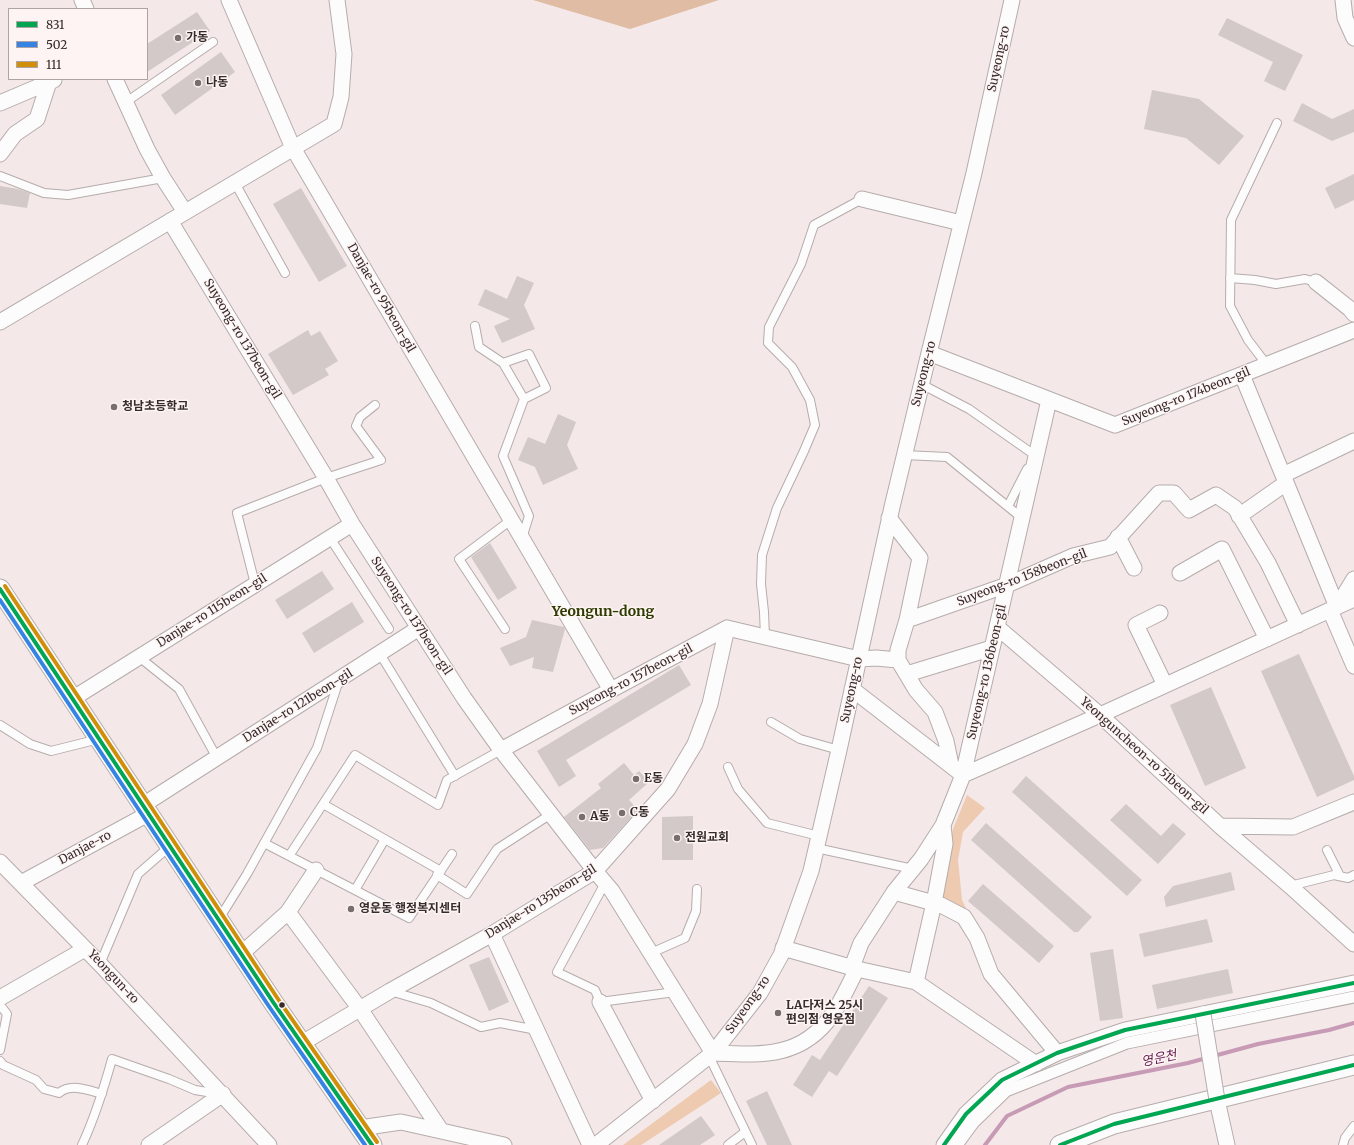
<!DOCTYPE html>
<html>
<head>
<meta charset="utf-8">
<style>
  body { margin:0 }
  #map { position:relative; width:1354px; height:1145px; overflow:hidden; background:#f4e8e8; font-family:Merriweather,serif }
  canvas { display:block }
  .legend { position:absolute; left:8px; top:8px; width:140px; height:72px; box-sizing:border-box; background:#fef4f3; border:1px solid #aea4a3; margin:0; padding:5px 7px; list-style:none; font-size:12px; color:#352d2c }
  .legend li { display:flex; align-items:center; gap:8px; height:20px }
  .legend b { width:20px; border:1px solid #aea4a3 }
</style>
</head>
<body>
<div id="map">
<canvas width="1354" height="1145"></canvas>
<ul class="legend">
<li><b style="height:5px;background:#00a651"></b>831</li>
<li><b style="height:5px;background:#3584e4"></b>502</li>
<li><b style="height:5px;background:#d08e09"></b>111</li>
</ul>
</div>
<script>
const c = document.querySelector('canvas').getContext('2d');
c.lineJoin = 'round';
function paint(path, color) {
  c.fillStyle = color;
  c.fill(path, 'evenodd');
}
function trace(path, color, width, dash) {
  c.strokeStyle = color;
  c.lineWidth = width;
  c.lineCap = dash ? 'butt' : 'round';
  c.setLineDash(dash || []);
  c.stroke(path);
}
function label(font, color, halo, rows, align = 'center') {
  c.font = font + ' Merriweather,"Noto Sans KR",serif';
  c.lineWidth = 3;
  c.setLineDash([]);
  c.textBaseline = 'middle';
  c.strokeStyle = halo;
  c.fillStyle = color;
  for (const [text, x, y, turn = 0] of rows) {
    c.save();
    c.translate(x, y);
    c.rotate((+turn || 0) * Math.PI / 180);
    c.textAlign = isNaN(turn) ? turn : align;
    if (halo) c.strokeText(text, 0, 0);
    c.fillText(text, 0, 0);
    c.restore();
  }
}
paint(new Path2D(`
  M967,795L985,808L963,832L958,860L962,900L967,910L941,896L953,829Z
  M711,1080L721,1093L641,1145H623Z`), '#edcab0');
paint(new Path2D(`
  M533,0H719L630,29Z`), '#dfbca3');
trace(new Path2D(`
  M985,1145L1007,1116L1068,1087L1188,1063L1258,1044L1329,1030L1354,1023`), '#c79ab6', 4);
paint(new Path2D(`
  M197,12L210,31L147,72V44Z
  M1227,18L1303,55L1285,91L1264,81L1273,62L1218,35Z
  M221,52L235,72L175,115L161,95Z
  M1152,90L1199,99L1244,136L1219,165L1186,138L1144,129Z
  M1302,103L1332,119L1354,109V132L1332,141L1293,121Z
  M1354,174V200L1335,209L1325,188Z
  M0,186L18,189L30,193L27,208L0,204Z
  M301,188L347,266L319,282L273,204Z
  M517,276L534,283L524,305L535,329L502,343L494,326L510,319L478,305L485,289L507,299Z
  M308,330L311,336L320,331L338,361L325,369L329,375L293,395L268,354Z
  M558,414L576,422L567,445L578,469L543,485L535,467L518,460L528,437L545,444Z
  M490,543L517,588L498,600L471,557Z
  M322,571L334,589L287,619L275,600Z
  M352,602L364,622L314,653L302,633Z
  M532,620L564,627L565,629L553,672L532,668L534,657L510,666L500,648L526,637Z
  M1299,654L1354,776V780L1317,797L1261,671Z
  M679,665L691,685L566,760L576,776L559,787L537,751Z
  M1211,687L1246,768L1205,786L1170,705Z
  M624,763L634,775L639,771L649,782L629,800L638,810L603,848L590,850L564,817L601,788L598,784Z
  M1026,776L1142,880L1127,896L1012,792Z
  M1126,804L1161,836L1173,823L1186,834L1158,864L1110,820Z
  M693,816V860H662V817Z
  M986,823L1092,917L1078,932H1074L971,840Z
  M1231,872L1235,890L1166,907L1164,897L1173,886Z
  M983,884L1054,946L1039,963L968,901Z
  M1207,919L1213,942L1144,957L1139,934Z
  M1113,949L1123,1018L1100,1021L1090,953Z
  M489,957L509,1002L489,1011L469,965Z
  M1228,969L1233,993L1157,1009L1152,985Z
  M869,986L888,998L837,1076L829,1071L812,1097L793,1085L812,1055L820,1060Z
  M767,1091L792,1145H767L746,1101Z
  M701,1116L715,1135L700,1145H659Z`), '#d2c9c8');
const service = new Path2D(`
  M126,102L213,42
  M0,176L44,193L68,195L163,178
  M235,183L285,273
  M1230,278L1255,280L1276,284L1305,279L1316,282
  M475,326L479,347L503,363L524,399L503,456L529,516L522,538
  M503,363L529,354L546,388L524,399
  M1267,365L1248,340L1230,306L1231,220L1277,123
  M921,384L969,409L1036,456
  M904,455L947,457L1022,518
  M1008,506L1027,469L1030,467
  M330,538L389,629
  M255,584L237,513L326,478L381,460L356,426L360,417L375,405
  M505,629L459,559L511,520
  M765,637L764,612L761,584L762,555L777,508L804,451L815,425L810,400L792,367L768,343L769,327L801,264L814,225L862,199
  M380,654L455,776
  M139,657L179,689L217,758
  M771,722L800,739L839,750
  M0,725L30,744L51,751L99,739
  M728,767L738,789L767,823L819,836
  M323,804L441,871
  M264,843L409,918L452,854
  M816,848L913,869
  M1327,850L1340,876
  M289,856L355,755L438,805L447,780L501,750
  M437,875L467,894L497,849L551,814
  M605,883L557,972L595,990L600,1002L675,992
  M1290,886L1334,875L1348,878L1354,875
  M355,890L385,839
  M219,919L247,874L317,748L339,680
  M651,953L685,938L696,911L697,889
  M100,964L138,874L170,846
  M390,991L431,1003L481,1027L500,1023L537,1030
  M0,1005L7,1014L0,1050
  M709,1056L752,1145
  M0,1061L3,1065L36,1080L44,1089L59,1093C71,1083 88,1090 102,1094
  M82,1145C95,1117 104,1088 112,1059L169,1079L195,1090L219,1094
  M728,1145L745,1132
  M1343,1145L1345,1138L1354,1126`);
const pedestrian = new Path2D(`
  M957,1145L974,1122L1006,1091L1127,1043L1354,997`);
const minor = new Path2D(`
  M82,0L86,9
  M229,0L293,148L611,690
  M1343,0L1345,18L1354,38
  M115,79L147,149L163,178L185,212
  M0,103L54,80
  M0,154L15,134L37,119L49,82
  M862,199L961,223
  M170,221L326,478L352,524L464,698L501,750L595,871L612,891L713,1053C760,1055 801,1059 832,1015C842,1001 849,984 857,969
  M1316,282L1350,309L1354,314
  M0,322L334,124L341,97L344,54L337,0
  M929,353L1115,425L1354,330
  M1242,375L1337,607
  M1283,475L1354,441
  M1239,516L1286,483
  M889,518L920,558L907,620
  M1118,537L1134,568
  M1180,573L1222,549L1267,639
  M1337,607L1354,579
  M1330,610L1354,666
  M1160,613L1136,625L1165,685
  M997,627L1100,715L1220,826L1290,886L1354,944
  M907,674L992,648
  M852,689L963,775L1100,715L1354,599
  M72,699L352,524
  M501,750L611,690L727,628L859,659L876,658L898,660
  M951,765L946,741L935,712L916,690L898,660V650L907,620L1007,585L1073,556L1110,547L1159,493H1174L1189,510L1216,495L1235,508L1268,563L1298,625
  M143,805L419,628
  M1220,826L1293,827L1354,802
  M0,862L100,964L269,1145
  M21,883L148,814
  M894,892L941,905L964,917L977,938L991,974L1057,1053
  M288,912L360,1009L440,1129
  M492,934L590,1145
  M783,948L857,969L916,982L1036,1064
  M241,954L288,912L316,870
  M852,967L861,943L894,892L921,859L943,825L963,775L1049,400
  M916,982L934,903L945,844L943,825
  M0,998L85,949
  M600,1002L653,1101
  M302,1043L390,991L492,934L595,871L668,789L695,744L710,704L727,628
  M1217,1100L1227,1145
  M360,1128L401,1122L504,1145
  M149,1145L223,1094
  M596,1145L713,1053L760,993L781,955L811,871L839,750L892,507L929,353L974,173L1012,0
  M944,1145L966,1114L1002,1080L1057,1053L1125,1030L1354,983`);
const tertiary = new Path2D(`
  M0,589L273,1002L372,1145
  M1060,1145L1114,1124L1354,1065`);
trace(service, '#b6acac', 10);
trace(pedestrian, '#b6acac', 13);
trace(minor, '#b6acac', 17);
trace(tertiary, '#b6acac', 21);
trace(service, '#fdfcfc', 8);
trace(pedestrian, '#fdfcfc', 11);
trace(minor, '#fdfcfc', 15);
trace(tertiary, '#fdfcfc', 19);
const minorBridge = new Path2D(`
  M1203,1014L1217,1100`);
trace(minorBridge, '#b6acac', 17, []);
trace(minorBridge, '#fdfcfc', 15);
trace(new Path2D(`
  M0,589L273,1002L372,1145
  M944,1145L966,1114L1002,1080L1057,1053L1125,1030L1354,983
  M1060,1145L1114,1124L1354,1065`), '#00a651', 4);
trace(new Path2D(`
  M0,600L268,1005L365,1145`), '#3584e4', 4);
trace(new Path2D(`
  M5,586L278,999L377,1142`), '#d08e09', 4);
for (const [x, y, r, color] of [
  [178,38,4,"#786e6e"],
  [198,83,4,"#786e6e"],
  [114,407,4,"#786e6e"],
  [636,779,4,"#786e6e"],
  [622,813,4,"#786e6e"],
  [582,817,4,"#786e6e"],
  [677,838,4,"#786e6e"],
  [351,909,4,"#786e6e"],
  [282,1005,3.5,"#352d2c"],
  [778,1013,4,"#786e6e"]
]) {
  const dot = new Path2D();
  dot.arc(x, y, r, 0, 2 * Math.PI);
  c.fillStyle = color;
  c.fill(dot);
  trace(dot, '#fef4f3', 1.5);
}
label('bold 12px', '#352d2c', '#fef4f3', [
  ["가동",186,38],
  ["나동",206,83],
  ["청남초등학교",122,407],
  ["E동",644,779],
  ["C동",630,813],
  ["A동",590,817],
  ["전원교회",685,838],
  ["영운동 행정복지센터",359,909],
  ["LA다저스 25시",786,1006],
  ["편의점 영운점",786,1020]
], 'left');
label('12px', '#352d2c', '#fef4f3', [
  ["Suyeong-ro",999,59,-78],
  ["Danjae-ro 95beon-gil",381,298,60],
  ["Suyeong-ro 137beon-gil",242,339,59],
  ["Suyeong-ro",924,374,-76],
  ["Suyeong-ro 174beon-gil",1186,397,-22],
  ["Suyeong-ro 158beon-gil",1022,578,-21],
  ["Danjae-ro 115beon-gil",212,611,-32],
  ["Suyeong-ro 137beon-gil",411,616,57],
  ["Suyeong-ro 136beon-gil",987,672,-77],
  ["Suyeong-ro 157beon-gil",631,680,-28],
  ["Suyeong-ro",852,690,-78],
  ["Danjae-ro 121beon-gil",298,706,-32],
  ["Yeonguncheon-ro 51beon-gil",1144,756,42],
  ["Danjae-ro",85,848,-28],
  ["Danjae-ro 135beon-gil",541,902,-32],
  ["Yeongun-ro",113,977,47],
  ["Suyeong-ro",748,1005,-55]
]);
label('italic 13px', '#641d50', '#fef4f3', [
  ["영운천",1159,1059,-12]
]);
label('bold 14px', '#2d3a00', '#fef4f3', [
  ["Yeongun-dong",603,612]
]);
</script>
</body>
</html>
